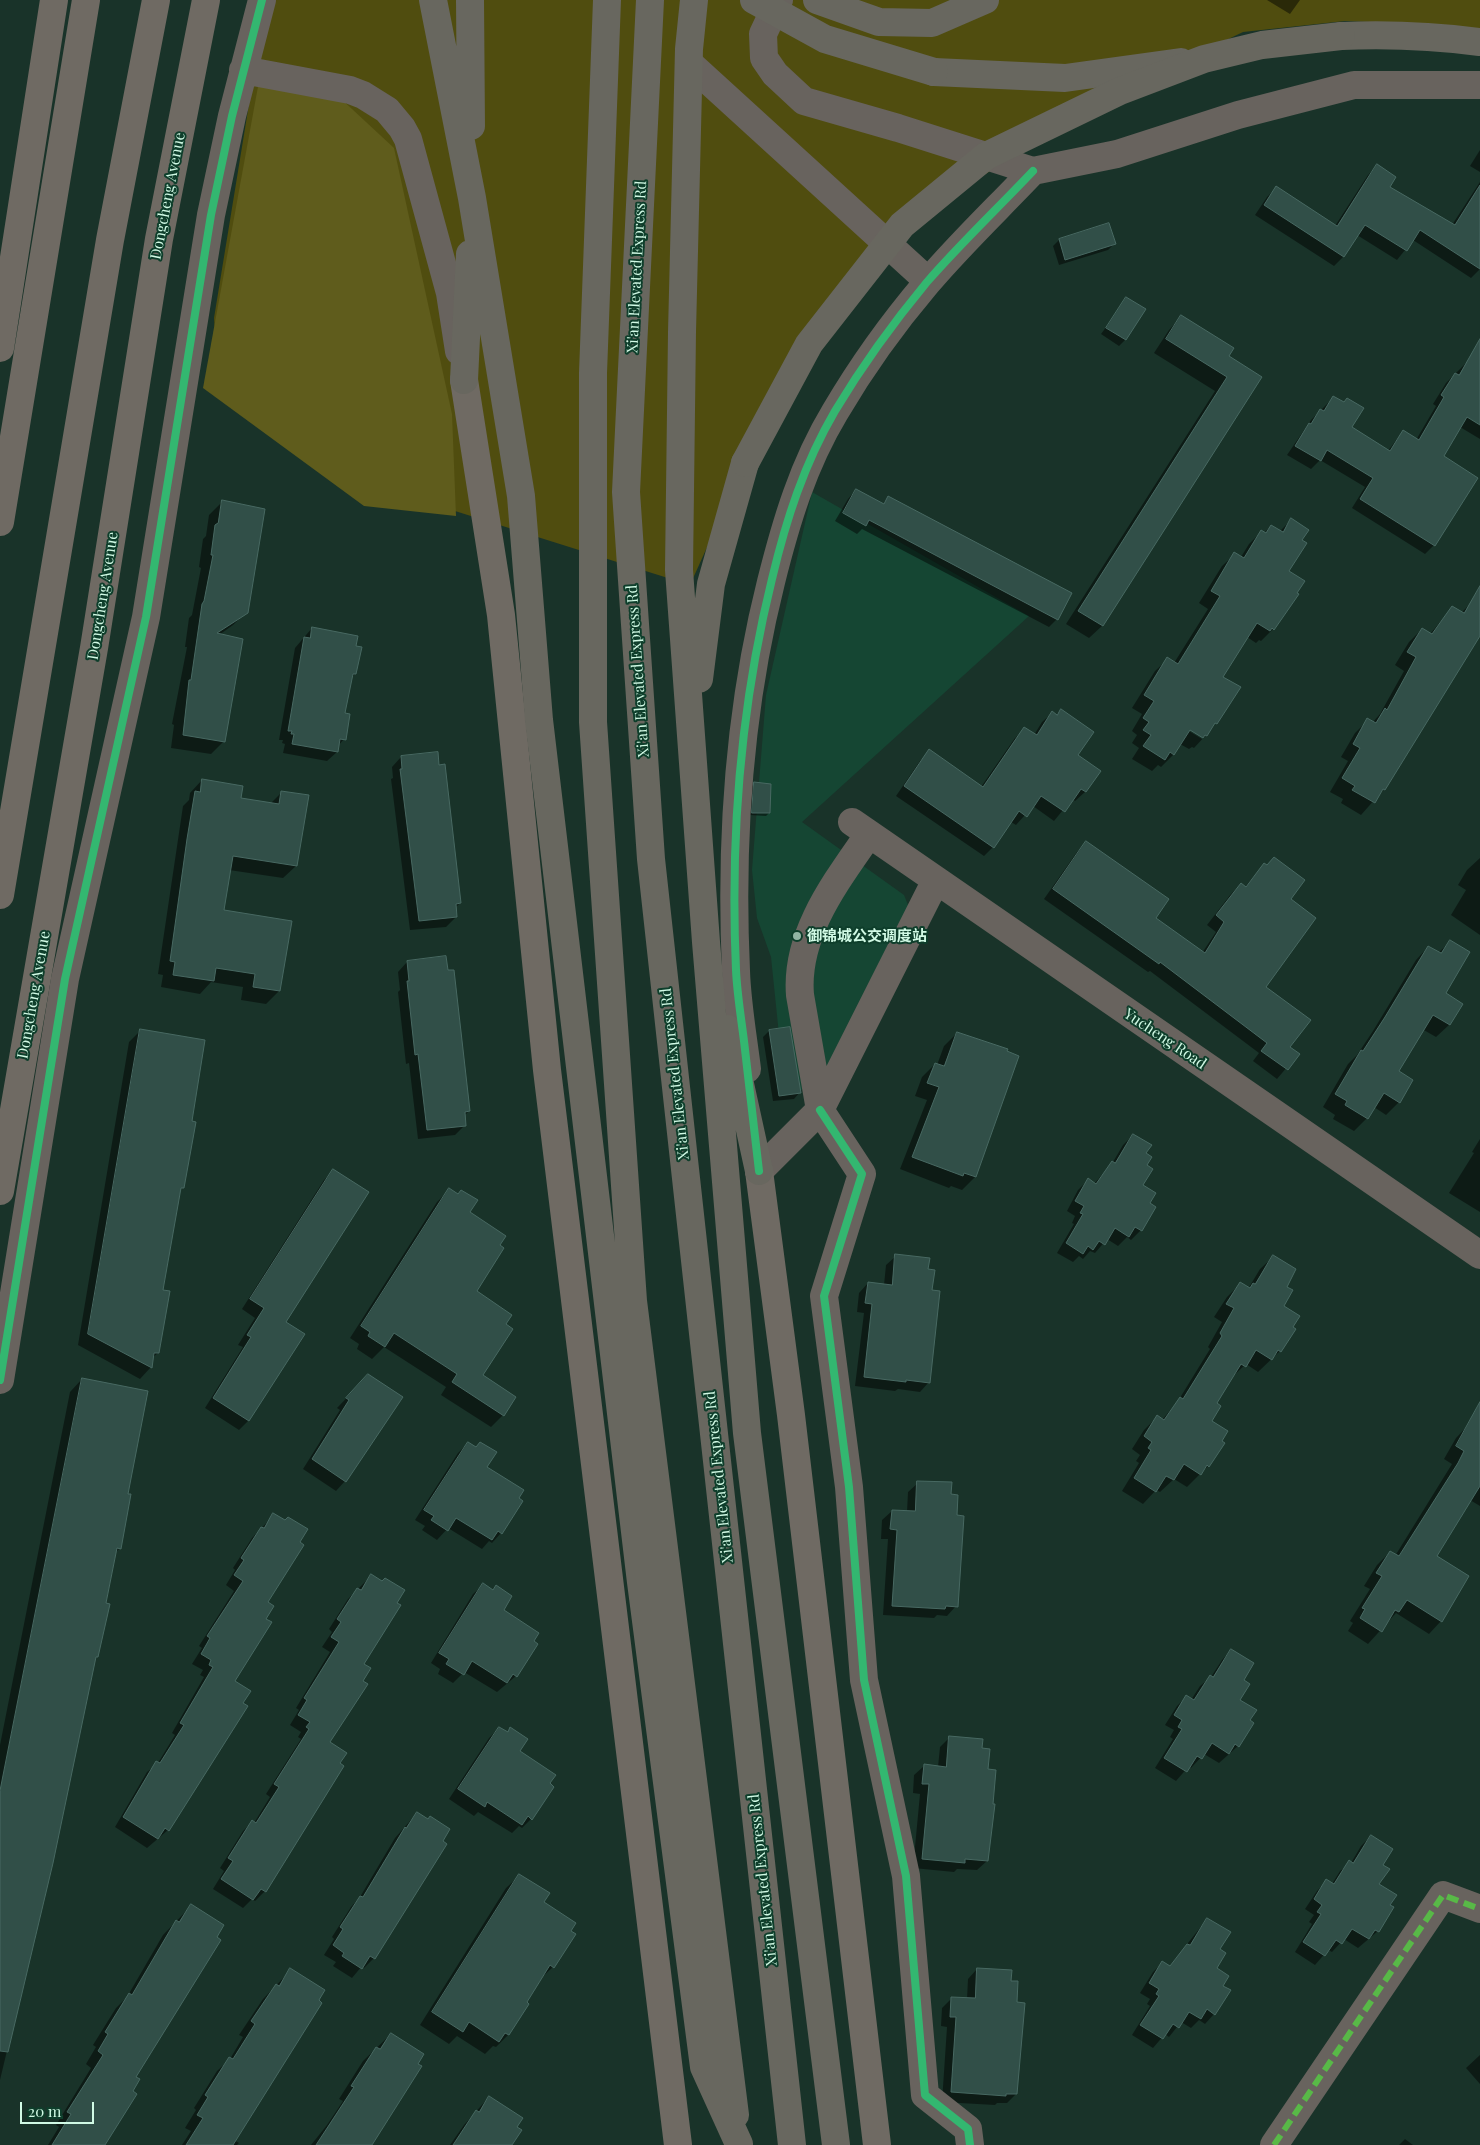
<!DOCTYPE html>
<html>
<head>
<meta charset="utf-8">
<style>
  body { margin:0 }
  #map { position:relative; width:1480px; height:2145px; overflow:hidden; background:#193329; font-family:"Playfair Display",serif }
  canvas { display:block }
  .scale { position:absolute; left:20px; top:2102px; width:74px; height:22px; box-sizing:border-box; border:2px solid #d1fae5; border-top:0; padding-left:6px; font-size:15px; line-height:18px; white-space:nowrap; color:#d1fae5; -webkit-text-stroke:4px #0e3e2b; paint-order:stroke }
</style>
</head>
<body>
<div id="map">
<canvas width="1480" height="2145"></canvas>
<div class="scale">20 m</div>
</div>
<script>
const c = document.querySelector('canvas').getContext('2d');
c.lineJoin = 'round';
function paint(path, color) {
  c.fillStyle = color;
  c.fill(path, 'evenodd');
}
function trace(path, color, width, dash) {
  c.strokeStyle = color;
  c.lineWidth = width;
  c.lineCap = dash ? 'butt' : 'round';
  c.setLineDash(dash || []);
  c.stroke(path);
}
function label(font, color, halo, rows, align = 'center') {
  c.font = font + ' "Playfair Display","Noto Sans SC",serif';
  c.lineWidth = 4;
  c.setLineDash([]);
  c.textBaseline = 'middle';
  c.strokeStyle = halo;
  c.fillStyle = color;
  for (const [text, x, y, turn = 0] of rows) {
    c.save();
    c.translate(x, y);
    c.rotate((+turn || 0) * Math.PI / 180);
    c.textAlign = isNaN(turn) ? turn : align;
    if (halo) c.strokeText(text, 0, 0);
    c.fillText(text, 0, 0);
    c.restore();
  }
}
paint(new Path2D(`
  M812,492L1029,616L802,822L904,895L910,910L822,1086L785,1093L771,957L757,918L752,870L766,695Z`), '#154633');
paint(new Path2D(`
  M266,0H1480V29L1419,24L1345,21L1243,32L1120,91L903,225L745,463L690,585L455,511L217,366L214,318Z`), '#504d0f');
paint(new Path2D(`
  M259,81L338,96L394,148L452,414L456,516L364,506L203,388Z`), '#5f5c1c');
paint(new Path2D(`
  M1267,0H1300L1290,14Z
  M1480,150V172L1470,166Z
  M1377,166L1388,187L1452,225L1480,182V269L1471,278L1413,240L1397,260L1357,235L1343,257L1334,266L1255,215L1267,197L1276,188L1335,226L1368,175Z
  M1059,240L1114,244L1108,250L1059,265L1053,246Z
  M1127,299L1144,310L1125,340L1119,346L1101,334Z
  M1181,317L1227,357L1260,377L1102,626L1089,638L1066,624L1215,391L1154,353L1169,330Z
  M1468,361L1480,368V439L1460,427L1442,456L1434,545L1425,554L1352,508L1365,487L1320,460L1311,469L1287,455L1311,420L1333,398L1350,428L1388,451L1403,431L1416,440L1436,406L1433,404L1446,383Z
  M856,490L882,505L888,498L1057,619L1049,627L862,529L857,534L835,521L848,499Z
  M222,502L246,612L233,625L219,635L224,741L211,754L171,748L174,725L172,724L187,647H185L189,618L192,615L201,568L199,567L203,539L206,536L209,515Z
  M1291,520L1300,541L1287,572L1273,629L1261,641L1259,640L1256,643L1247,637L1222,677L1228,705L1206,735L1194,748L1192,747L1189,749L1180,744L1174,754L1161,767L1158,765L1152,771L1132,759L1139,748L1132,743L1137,735L1132,731L1142,714L1132,708L1155,671L1168,659L1174,663L1208,609L1199,603L1222,566L1235,554L1241,557L1249,544L1261,532L1264,533L1271,526L1279,532ZM1185,726L1204,737L1202,739L1184,728Z
  M1472,602L1480,606V632L1384,789L1361,815L1341,803L1343,799L1330,792L1348,761L1341,757L1355,733L1368,720L1372,723L1380,714L1404,671L1395,665L1409,642L1422,629L1430,634L1452,608L1461,613Z
  M312,628L354,647L355,674L351,678L344,714V739L338,746L337,752L327,761L283,753L285,744L282,743L283,740H279L295,648Z
  M1061,710L1076,755L1099,771L1085,792L1075,801L1072,799L1054,821L1033,806L1016,825L1011,822L993,847L984,856L896,796L920,761L930,751L981,787L1015,738L1025,729L1034,735L1042,722L1052,713L1056,715Z
  M401,757L460,903L455,908L456,917L446,927L410,930L391,779L393,778L392,767Z
  M202,780L239,799L270,804L282,792L296,866L283,878L229,870L223,911L279,991L266,1004L241,1000L243,987L211,982L200,994L161,987L163,975L158,974L183,806L189,800L190,793Z
  M755,784L769,813L766,816L750,815L752,786Z
  M1086,843L1154,919L1202,953L1216,932L1207,925L1231,894L1241,884L1245,887L1264,864L1289,899L1265,987L1288,1047L1298,1054L1277,1079L1253,1061L1259,1053L1150,971L1148,972L1044,899L1077,852Z
  M1480,858V935L1451,915L1466,890L1458,885L1467,870Z
  M1450,942L1445,994L1461,1004L1449,1025L1436,1037L1422,1029L1397,1071L1399,1102L1386,1115L1374,1107L1367,1118L1354,1131L1333,1119L1335,1115L1323,1107L1348,1064L1357,1055L1373,1031L1416,960L1428,947L1438,953Z
  M407,962L469,1111L464,1116L465,1125L455,1135L418,1139L409,1063L406,1064L398,992L400,990L398,972Z
  M140,1031L182,1188L179,1191L162,1291L158,1353L152,1358L151,1367L140,1379L78,1345L129,1042Z
  M769,1031L800,1092L794,1099L773,1101L763,1037Z
  M957,1033L1018,1056L975,1177L962,1190L951,1186L949,1188L900,1169L927,1100L915,1096L922,1077L935,1064L937,1065L944,1046Z
  M1133,1135L1145,1153V1165L1141,1185L1148,1204L1141,1230L1131,1240L1127,1237L1118,1246L1107,1239L1095,1253L1090,1251L1083,1259L1079,1256L1073,1262L1057,1253L1074,1224L1072,1223L1075,1216L1067,1211L1078,1190L1088,1180L1094,1184L1113,1162L1123,1145Z
  M1480,1139V1212L1449,1193L1474,1153L1472,1152Z
  M333,1171L284,1322L248,1421L239,1430L205,1408L243,1347L238,1345L255,1318L242,1309L324,1180Z
  M449,1190L469,1213L475,1292L504,1324L481,1376L514,1397L503,1415L491,1427L441,1395L446,1387L384,1347L372,1359L357,1349L359,1344L350,1338L437,1202Z
  M896,1256L927,1270L931,1291L929,1382L920,1392L898,1389L895,1391L855,1386L864,1313L857,1312L859,1293L868,1283L884,1285L886,1265Z
  M1273,1257L1286,1287L1282,1306L1280,1351L1258,1372L1246,1364L1231,1378L1215,1403L1210,1421L1208,1466L1187,1487L1174,1479L1160,1492L1156,1490L1143,1504L1122,1491L1139,1463L1136,1461L1140,1455L1132,1449L1144,1430L1157,1417L1162,1420L1178,1401L1210,1349L1208,1347L1222,1322L1214,1317L1227,1297L1240,1284L1248,1289L1260,1269Z
  M82,1379L127,1494L120,1548L114,1554L97,1657L94,1660L52,1862L0,2080V1745L70,1392Z
  M359,1385L345,1481L336,1491L303,1469L340,1410L337,1408Z
  M1480,1413V1506L1470,1500L1435,1557L1441,1621L1429,1634L1396,1613L1368,1644L1348,1631L1353,1623L1350,1621L1370,1589L1364,1586L1377,1565L1390,1552L1395,1556L1452,1464L1444,1459L1456,1438Z
  M468,1443L475,1448L486,1468L501,1533L492,1543L489,1541L482,1549L448,1528L437,1540L422,1530L425,1526L415,1520L458,1453Z
  M918,1483L950,1495L956,1606L947,1616L937,1615L934,1618L883,1615L888,1539H881L882,1520L892,1511L907,1512L908,1492Z
  M274,1515L266,1603L168,1830L147,1848L115,1827L147,1772L158,1763L175,1735L172,1733L204,1677L200,1675L203,1670L192,1664L202,1648L199,1646L234,1591L226,1585L235,1570L233,1568L252,1538Z
  M371,1576L362,1664L265,1891L255,1901L252,1899L243,1908L213,1889L224,1871L220,1868L243,1831L252,1822L254,1823L270,1797L266,1794L301,1739L298,1737L301,1732L290,1725L299,1710L296,1708L330,1652L322,1647L332,1632L329,1629L348,1599Z
  M483,1585L492,1591L496,1587L516,1676L497,1692L464,1672L453,1683L438,1674L440,1669L431,1663L473,1594Z
  M1231,1650L1242,1681L1239,1700L1249,1721L1238,1746L1228,1755L1219,1763L1204,1754L1191,1768L1189,1766L1176,1781L1155,1768L1173,1739L1170,1737L1174,1730L1165,1725L1177,1706L1186,1697L1191,1700L1200,1686L1211,1677L1222,1660Z
  M499,1728L507,1733L511,1729L518,1752L531,1819L522,1828L519,1826L512,1833L478,1812L474,1816L449,1799L489,1738Z
  M950,1737L981,1749L987,1770V1861L977,1870L957,1869L954,1872L913,1868L920,1794L913,1793L914,1775L924,1766L938,1767L940,1747Z
  M417,1813L428,1820L374,1958L364,1968L362,1966L352,1978L333,1966L336,1962L324,1955L334,1939L332,1937L351,1907L360,1897L395,1838Z
  M1371,1836L1381,1866L1378,1885L1389,1905L1378,1931L1358,1948L1344,1939L1332,1952L1328,1950L1315,1965L1295,1952L1312,1924L1309,1922L1314,1915L1305,1909L1317,1891L1326,1881L1332,1884L1340,1871L1351,1863L1361,1846Z
  M519,1876L542,1903L553,1967L540,1979L508,2035L496,2047L493,2046L485,2054L457,2036L449,2044L420,2025L506,1888Z
  M191,1906L134,2077L103,2145H48L59,2127L56,2125L91,2068L86,2064L96,2047L93,2045L116,2008L127,1997L163,1935Z
  M1207,1919L1218,1949L1215,1969L1222,1986L1214,2014L1205,2024L1199,2020L1191,2028L1181,2022L1169,2037L1165,2034L1153,2048L1132,2035L1150,2006L1147,2004L1150,1999L1140,1993L1153,1972L1162,1963L1169,1967Z
  M977,1969L1016,2094L1007,2103H997L995,2105L942,2102L947,2027L941,2026L942,2008L951,1999H967L968,1979Z
  M291,1970L234,2140L239,2143L237,2145H182L191,2131L185,2128L196,2110L194,2108L217,2071L230,2059L243,2037L239,2035L263,1999Z
  M391,2034L371,2145H311L327,2125L343,2101L339,2099L363,2061Z
  M1480,2055V2084L1466,2068Z
  M489,2097L516,2127L511,2145H450L464,2125Z
  M1405,2139L1413,2145H1399Z`), '#0007');
const building = new Path2D(`
  M1377,164L1396,177L1390,187L1455,225L1480,185V269L1420,230L1407,251L1365,225L1344,257L1264,205L1276,186L1337,226Z
  M1109,223L1116,244L1065,260L1059,239Z
  M1126,297L1146,309L1126,340L1106,328Z
  M1181,315L1234,348L1229,356L1262,377L1103,626L1078,611L1227,377L1166,339Z
  M1480,339V425L1467,417L1444,456L1478,478L1435,546L1360,499L1373,478L1327,450L1321,461L1295,446L1309,423L1311,424L1320,409L1324,411L1333,396L1344,402L1347,398L1364,408L1352,427L1390,451L1403,430L1419,440L1444,397L1441,395L1455,373L1459,375Z
  M856,489L884,504L888,496L1072,593L1058,620L869,520L866,526L843,513Z
  M222,500L265,509L248,613L217,633L243,639L225,742L183,735L189,680H191L202,604L204,601L213,555H211L215,525L218,523Z
  M1291,518L1309,530L1302,540L1307,543L1289,571L1305,581L1297,593L1299,594L1274,630L1272,628L1270,631L1257,623L1223,677L1241,687L1217,724L1215,723L1207,736L1205,735L1203,738L1190,730L1174,755L1170,752L1165,760L1143,746L1151,735L1143,730L1149,722L1143,718L1154,701L1144,695L1167,657L1178,664L1220,596L1211,591L1234,552L1244,558L1261,530L1266,533L1271,525L1283,532Z
  M1480,586V636L1385,790L1383,789L1375,803L1352,790L1355,786L1342,778L1360,748L1353,744L1367,718L1376,723L1385,708L1387,710L1416,657L1407,652L1422,628L1432,634L1452,606L1464,613Z
  M312,627L358,636L356,646L362,647L356,674H353L345,713L350,714L346,740L340,739L338,752L292,744L294,734H291L292,731H288L304,637L310,638Z
  M1061,709L1094,732L1078,755L1101,771L1086,792L1081,789L1065,812L1041,796L1027,817L1019,811L994,848L904,786L929,749L983,787L1024,727L1037,735L1052,711L1057,715Z
  M438,752L439,765L445,764L461,903L456,904L457,917L419,921L400,769H402L401,756Z
  M202,779L243,786L241,798L279,804L281,791L309,795L297,866L233,856L224,910L292,921L280,991L253,987L255,974L216,968L214,981L173,975L175,962L170,961L187,839L195,791L200,792Z
  M754,782L771,784L770,813H752Z
  M1086,841L1169,899L1156,918L1205,953L1224,922L1216,915L1241,883L1246,887L1264,863L1267,865L1274,857L1305,880L1291,899L1316,918L1266,987L1311,1020L1290,1047L1300,1054L1288,1070L1261,1051L1267,1043L1160,962L1159,964L1053,889Z
  M1450,940L1470,952L1446,993L1463,1004L1450,1025L1433,1015L1399,1071L1413,1080L1400,1103L1384,1093L1368,1119L1345,1105L1347,1101L1335,1094L1361,1050L1363,1051L1385,1017L1428,946L1441,953Z
  M446,956L448,970H454L470,1111L465,1112L466,1126L427,1130L418,1054L415,1055L407,981H409L407,961Z
  M790,1027L801,1093L779,1096L769,1030Z
  M140,1029L205,1040L192,1121L196,1122L184,1188H181L163,1290L170,1291L159,1353H154L152,1368L88,1334Z
  M957,1032L1008,1049L1007,1051L1019,1056L976,1177L964,1173L963,1176L912,1157L939,1087L927,1083L935,1063L944,1066Z
  M1133,1134L1152,1145L1146,1153L1152,1157L1147,1165L1153,1169L1143,1185L1156,1193L1150,1203L1156,1207L1142,1231L1135,1227L1129,1237L1115,1228L1105,1245L1099,1241L1093,1250L1088,1246L1083,1254L1066,1243L1083,1214L1080,1213L1084,1206L1075,1201L1088,1178L1096,1184L1112,1161L1115,1163Z
  M333,1169L369,1192L286,1322L305,1334L249,1421L213,1398L251,1337L247,1335L264,1308L250,1299Z
  M449,1188L458,1194L461,1190L478,1200L470,1212L506,1236L500,1245L504,1248L477,1291L512,1315L506,1324L513,1329L483,1375L516,1397L504,1416L452,1382L457,1374L394,1333L385,1347L368,1336L370,1332L361,1326Z
  M895,1254L930,1258L928,1269L935,1270L932,1290L940,1291L930,1383L906,1380V1382L864,1377L872,1304L865,1303L868,1282L892,1285Z
  M1273,1255L1296,1269L1287,1287L1293,1290L1284,1306L1300,1316L1293,1327L1296,1329L1281,1352L1278,1350L1272,1360L1256,1350L1246,1367L1241,1364L1217,1403L1221,1406L1212,1421L1228,1431L1222,1441L1225,1443L1209,1467L1207,1465L1201,1475L1184,1464L1174,1480L1166,1476L1156,1492L1134,1478L1151,1450L1148,1448L1152,1442L1144,1436L1157,1415L1164,1420L1180,1397L1183,1399L1222,1336L1220,1333L1234,1308L1226,1304L1240,1282L1250,1288L1253,1283L1255,1284Z
  M368,1374L403,1397L346,1482L312,1459L349,1400L346,1398Z
  M82,1378L148,1391L128,1494H131L121,1549L117,1548L106,1603L110,1604L98,1657H96L53,1863L8,2052L0,2051V1791Z
  M1480,1402V1486L1437,1556L1469,1576L1442,1622L1407,1600L1399,1612L1395,1610L1382,1632L1360,1618L1365,1609L1362,1608L1382,1576L1376,1573L1390,1551L1399,1556L1458,1463L1464,1451L1456,1446Z
  M468,1442L476,1447L480,1442L497,1452L487,1467L524,1490L519,1498L523,1501L502,1534L498,1531L492,1540L456,1518L448,1531L431,1520L434,1516L424,1510Z
  M917,1481L952,1482L951,1494L958,1495L957,1515L964,1516L958,1607L946,1606L945,1609L892,1606L897,1530L890,1529L892,1510L915,1511Z
  M273,1513L285,1520L288,1517L308,1529L300,1542L304,1545L268,1602L274,1606L266,1619L272,1622L235,1681L251,1691L243,1703L248,1706L169,1831L165,1828L158,1839L123,1817L156,1761L160,1763L184,1725L180,1723L213,1667L209,1665L211,1660L201,1654L210,1638L207,1636L243,1581L234,1575L244,1560L241,1558L261,1527L264,1528Z
  M371,1574L382,1581L385,1578L405,1590L397,1603L401,1605L364,1664L371,1668L363,1681L368,1684L330,1742L347,1753L340,1763L344,1766L266,1892L261,1889L253,1900L221,1879L233,1861L228,1858L252,1820L256,1823L279,1787L274,1784L309,1729L306,1727L310,1722L298,1715L307,1700L304,1698L339,1642L331,1637L341,1622L337,1619L357,1588L361,1590Z
  M483,1583L493,1590L496,1585L512,1596L504,1610L539,1633L534,1641L538,1644L517,1677L513,1674L507,1683L472,1661L464,1675L446,1664L449,1659L439,1653Z
  M1231,1649L1254,1663L1244,1680L1250,1684L1240,1700L1257,1710L1250,1720L1254,1723L1239,1747L1235,1744L1229,1754L1212,1743L1202,1759L1197,1756L1187,1772L1164,1758L1182,1729L1178,1727L1182,1720L1174,1715L1186,1695L1194,1700L1210,1675L1213,1677Z
  M499,1727L508,1732L510,1727L528,1739L520,1751L556,1775L550,1783L554,1787L532,1820L528,1816L522,1825L487,1802L485,1807L458,1789Z
  M949,1736L983,1739L982,1748L990,1749L988,1769L996,1770L993,1804H995L988,1861L965,1859V1863L922,1859L929,1784H922L924,1764L946,1767Z
  M417,1812L428,1819L430,1816L450,1829L443,1841L447,1844L375,1959L370,1956L362,1969L342,1956L344,1953L333,1945L343,1929L340,1927L360,1896L363,1897L405,1827L406,1828Z
  M1371,1835L1393,1849L1383,1865L1390,1869L1379,1884L1397,1895L1390,1905L1394,1907L1379,1932L1375,1930L1369,1939L1352,1929L1342,1944L1336,1940L1325,1956L1303,1942L1321,1914L1317,1912L1322,1905L1314,1899L1326,1879L1334,1884L1349,1860L1353,1863Z
  M519,1874L550,1893L544,1902L576,1923L571,1931L576,1934L554,1968L550,1965L527,2002L529,2004L509,2035L505,2033L499,2042L469,2022L463,2032L432,2012Z
  M191,1904L224,1925L217,1937L221,1940L136,2077L140,2079L133,2091L137,2094L105,2145H52L71,2114L67,2112L103,2055L98,2051L108,2034L105,2032L129,1993L132,1995L176,1920L179,1922Z
  M1207,1918L1231,1932L1220,1949L1226,1953L1217,1968L1229,1976L1223,1986L1231,1990L1215,2015L1207,2009L1201,2019L1189,2012L1179,2028L1173,2024L1163,2039L1140,2025L1159,1996L1156,1994L1159,1989L1149,1983L1162,1961L1170,1966L1187,1944L1190,1945Z
  M290,1968L325,1990L319,2000L322,2003L233,2145H186L203,2118L197,2115L208,2097L205,2095L229,2057L233,2059L255,2024L251,2021L276,1984L279,1986Z
  M977,1968L1012,1970L1011,1981H1018L1017,2002L1025,2003L1017,2094H1006V2096L951,2092L956,2017H950L951,1997L975,1998Z
  M391,2033L424,2054L418,2064L422,2066L372,2145H316L354,2087L351,2086L376,2047L380,2049Z
  M489,2096L523,2118L517,2127L522,2130L512,2145H453L476,2110L479,2112Z`);
paint(building, '#314f48');
trace(building, '#486962', 1);
trace(new Path2D(`
  M779,0L763,34L764,58L775,74L804,101L898,128L1033,171L1117,154L1238,115L1354,85H1480
  M689,63L928,281
  M243,70L350,90L363,95L387,110L402,128L408,139L450,293L459,351
  M852,822L1480,1255
  M869,834C836,882 795,934 800,995L820,1110L862,1174L824,1296L849,1487L864,1680L906,1876L925,2095L968,2129L970,2145
  M747,1069C743,1037 737,1003 736,971C730,840 739,709 771,582C786,522 803,465 835,412C862,366 893,323 927,283C960,244 998,208 1033,171
  M759,1171L820,1110L935,882
  M0,1380L65,979L146,617L211,215L232,116L262,0
  M1274,2145L1443,1895L1480,1909`), '#68635e', 28);
trace(new Path2D(`
  M0,348L54,0
  M464,380L501,615L547,1070L678,2145
  M0,522L86,0
  M0,895L110,240L156,0
  M759,1171L791,1415L877,2145
  M0,1191L94,648L159,239L206,0`), '#6f6a63', 28);
trace(new Path2D(`
  M433,0L472,198L521,496L539,720L641,1582L704,2067L739,2144
  M470,0L471,126
  M607,0L593,373V722L633,1301L735,2115
  M650,0L626,492L651,859L792,2145
  M694,0L689,49L682,332L679,570L706,942L747,1433L836,2145
  M817,0L879,22L932,23L985,0
  M1341,36C1387,34 1434,36 1480,42
  M934,72L1065,78L1181,62
  M464,380L470,254
  M699,679L711,584L745,463
  M728,1029L759,1171`), '#68675f', 28);
trace(new Path2D(`
  M754,0L825,39L934,72
  M745,463L809,344L902,225L986,156L1120,91L1204,59L1262,45L1341,36`), '#68675f', 28);
trace(new Path2D(`
  M1274,2145L1443,1895L1480,1909`), '#58b947', 6, [12, 6]);
trace(new Path2D(`
  M820,1110L862,1174L824,1296L849,1487L864,1680L906,1876L925,2095L968,2129L970,2145
  M759,1171C754,1128 749,1084 744,1041C741,1017 737,993 736,970C730,837 740,708 772,579C786,520 804,464 835,411C862,366 893,323 927,282C960,244 998,208 1033,171
  M0,1380L65,979L146,617L211,215L232,116L262,0`), '#33b770', 8);
for (const [x, y, r, color] of [
  [797,936,5,"#91b4a3"]
]) {
  const dot = new Path2D();
  dot.arc(x, y, r, 0, 2 * Math.PI);
  c.fillStyle = color;
  c.fill(dot);
  trace(dot, '#0e3e2b', 2);
}
label('15px', '#d1fae5', '#0e3e2b', [
  ["Dongcheng Avenue",168,196,-79],
  ["Xi'an Elevated Express Rd",637,267,-87],
  ["Dongcheng Avenue",103,596,-81],
  ["Xi'an Elevated Express Rd",638,671,-94],
  ["Dongcheng Avenue",34,995,-80],
  ["Yucheng Road",1165,1039,34],
  ["Xi'an Elevated Express Rd",675,1074,-96],
  ["Xi'an Elevated Express Rd",719,1477,-96],
  ["Xi'an Elevated Express Rd",763,1880,-96]
]);
label('bold 15px', '#d1fae5', '#0e3e2b', [
  ["御锦城公交调度站",807,936]
], 'left');
</script>
</body>
</html>
